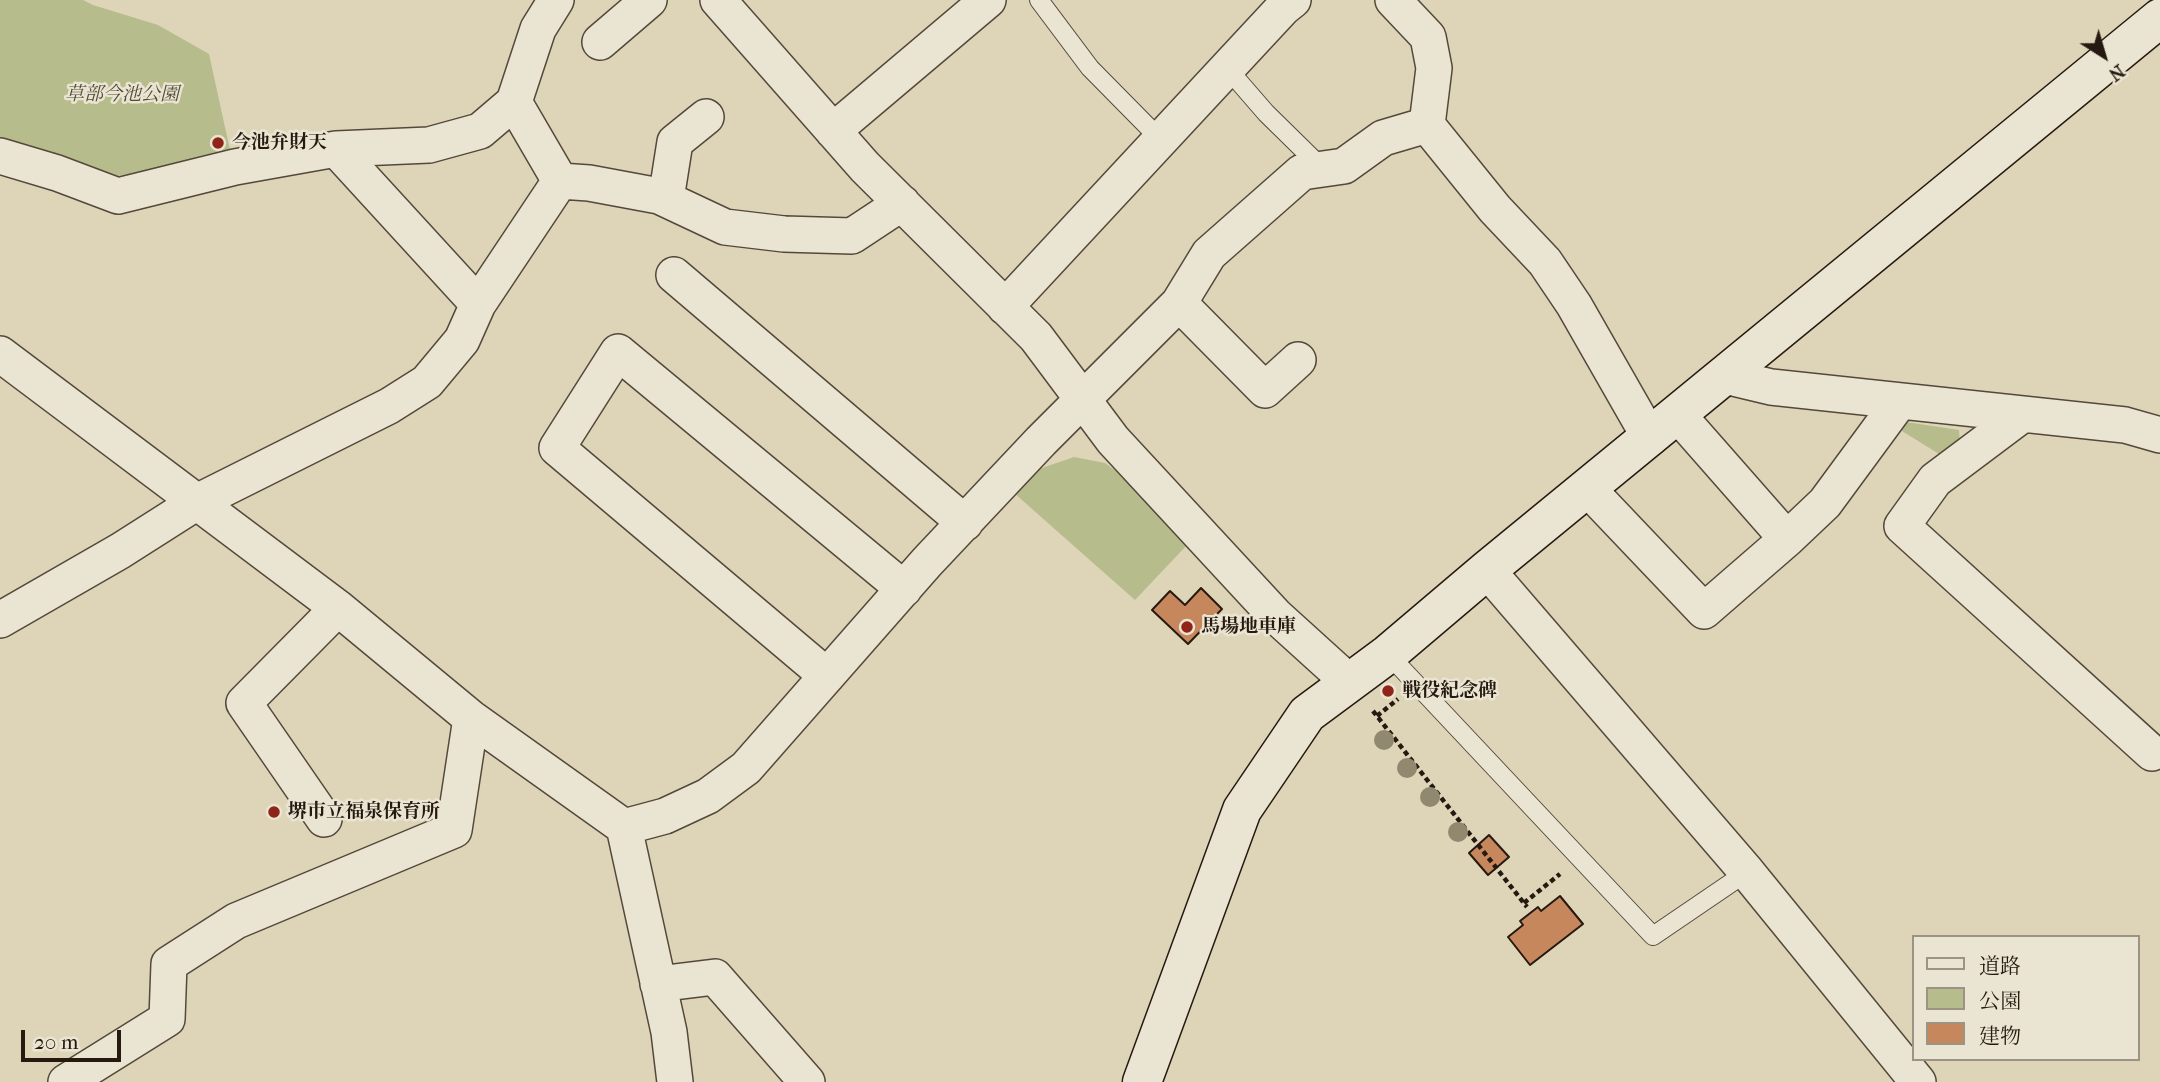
<!DOCTYPE html>
<html>
<head>
<meta charset="utf-8">
<style>
  body { margin:0 }
  #map { position:relative; width:2160px; height:1082px; overflow:hidden; background:#ded5b9; font-family:"IM FELL French Canon","Noto Serif JP",serif }
  canvas { display:block }
  .legend { position:absolute; left:1912px; top:935px; width:228px; height:126px; box-sizing:border-box; background:#eae4d2; border:2px solid #9c9384; margin:0; padding:9px 12px; list-style:none; font-size:21px; color:#261910 }
  .legend li { display:flex; align-items:center; gap:14px; height:35px }
  .legend b { width:35px; border:2px solid #9c9384 }
  .north { position:absolute; left:2069px; top:21px; width:70px; height:70px; -webkit-text-stroke:5px #eae4d2; paint-order:stroke; rotate:143deg; font-size:19px; font-weight:700; line-height:28px; text-align:center; color:#261910 }
  .north::after { content:''; display:block; margin:auto; width:24px; height:32px; background:#261910; clip-path:polygon(50% 0,100% 100%,50% 72%,0 100%) }
  .scale { position:absolute; left:21px; top:1030px; width:100px; height:32px; box-sizing:border-box; border:4px solid #261910; border-top:0; padding-left:9px; font-size:21px; line-height:24px; white-space:nowrap; color:#261910; -webkit-text-stroke:5px #eae4d2; paint-order:stroke }
</style>
</head>
<body>
<div id="map">
<canvas width="2160" height="1082"></canvas>
<ul class="legend">
<li><b style="height:9px;background:#eae4d2"></b>道路</li>
<li><b style="height:19px;background:#b6bc8c"></b>公園</li>
<li><b style="height:19px;background:#c7875d"></b>建物</li>
</ul>
<div class="north">N</div>
<div class="scale">20 m</div>
</div>
<script>
const c = document.querySelector('canvas').getContext('2d');
c.lineJoin = 'round';
function paint(path, color) {
  c.fillStyle = color;
  c.fill(path, 'evenodd');
}
function trace(path, color, width, dash) {
  c.strokeStyle = color;
  c.lineWidth = width;
  c.lineCap = dash ? 'butt' : 'round';
  c.setLineDash(dash || []);
  c.stroke(path);
}
function label(font, color, halo, rows, align = 'center') {
  c.font = font + ' "IM FELL French Canon","Noto Serif JP",serif';
  c.lineWidth = 5;
  c.setLineDash([]);
  c.textBaseline = 'middle';
  c.strokeStyle = halo;
  c.fillStyle = color;
  for (const [text, x, y, turn = 0] of rows) {
    c.save();
    c.translate(x, y);
    c.rotate((+turn || 0) * Math.PI / 180);
    c.textAlign = isNaN(turn) ? turn : align;
    if (halo) c.strokeText(text, 0, 0);
    c.fillText(text, 0, 0);
    c.restore();
  }
}
paint(new Path2D(`
  M0,0H83L93,5L158,25L209,54L230,150L181,165L118,176L29,145L0,140Z
  M1906,422L1959,430L1960,443L1950,452L1939,454L1902,431Z
  M1074,457L1105,463L1124,477L1188,544L1135,600L1014,493L1039,469Z`), '#b6bc8c');
const building = new Path2D(`
  M1201,588L1222,609L1188,644L1152,610L1170,591L1185,605Z
  M1489,835L1509,857L1488,875L1469,853Z
  M1560,896L1583,924L1530,965L1508,937L1523,925L1520,921L1538,907L1541,911Z`);
paint(building, '#c7875d');
trace(building, '#261910', 2);
const lane = new Path2D(`
  M1039,0L1090,68L1161,140
  M1227,68L1266,113L1323,169
  M1388,654L1653,936L1747,872`);
const street = new Path2D(`
  M718,0L865,167L1036,337L1113,440L1275,615L1350,683
  M1393,0L1428,37L1434,68L1427,125L1495,209L1545,262L1574,305L1650,438
  M600,42L649,0
  M833,131L988,0
  M336,149L478,304
  M0,156L57,173L118,196L235,167L336,149L429,145L480,131L514,102
  M560,181L589,183L659,196L725,227L784,234L852,236L902,203
  M666,199L675,142L706,117
  M674,275L965,523
  M1179,303L1265,390L1298,360
  M1005,307L1283,8L1293,0
  M0,354L338,608L471,718L624,827L669,1032L675,1082
  M1725,376L1771,387L2125,425L2160,435
  M2023,414L1935,480L1902,526L2152,753
  M1678,415L1787,539
  M1587,488L1704,611L1787,539L1825,503L1900,401
  M1487,570L1747,872L1918,1082
  M0,620L120,551L197,502L389,406L427,382L462,340L478,304L560,181L514,102L538,29L556,0
  M827,676L557,448L618,352L904,589
  M324,819L244,703L338,608
  M624,827L665,816L708,796L746,768L927,562L1041,441L1179,303L1209,254L1302,172L1344,166L1383,138L1427,125
  M658,984L715,977L807,1082
  M66,1082L167,1019L169,964L236,921L454,830L471,718`);
const secondary = new Path2D(`
  M1142,1082L1242,810L1307,714L1388,654L1487,570L2160,18`);
trace(lane, '#54483a', 20);
trace(street, '#54483a', 38);
trace(secondary, '#261910', 41);
trace(new Path2D(`
  M1373,711L1527,907
  M1377,716L1398,699
  M1524,903L1560,874`), '#261910', 4.5, [5, 3.5]);
trace(lane, '#eae4d2', 18);
trace(street, '#eae4d2', 35);
trace(secondary, '#eae4d2', 38);
c.fillStyle = '#908970';
for (const [x, y] of [
  [1384,740],
  [1407,768],
  [1430,797],
  [1458,832]
]) {
  c.beginPath();
  c.arc(x, y, 10, 0, 2 * Math.PI);
  c.fill();
}
for (const [x, y, r, color] of [
  [218,143,7,"#8f2418"],
  [1187,627,7,"#8f2418"],
  [1388,691,7,"#8f2418"],
  [274,812,7,"#8f2418"]
]) {
  const dot = new Path2D();
  dot.arc(x, y, r, 0, 2 * Math.PI);
  c.fillStyle = color;
  c.fill(dot);
  trace(dot, '#eae4d2', 2.5);
}
label('italic 19px', '#514a35', '#eae4d2', [
  ["草部今池公園",122,95]
]);
label('bold 19px', '#261910', '#eae4d2', [
  ["今池弁財天",232,143],
  ["馬場地車庫",1201,627],
  ["戦役紀念碑",1402,691],
  ["堺市立福泉保育所",288,812]
], 'left');
</script>
</body>
</html>
